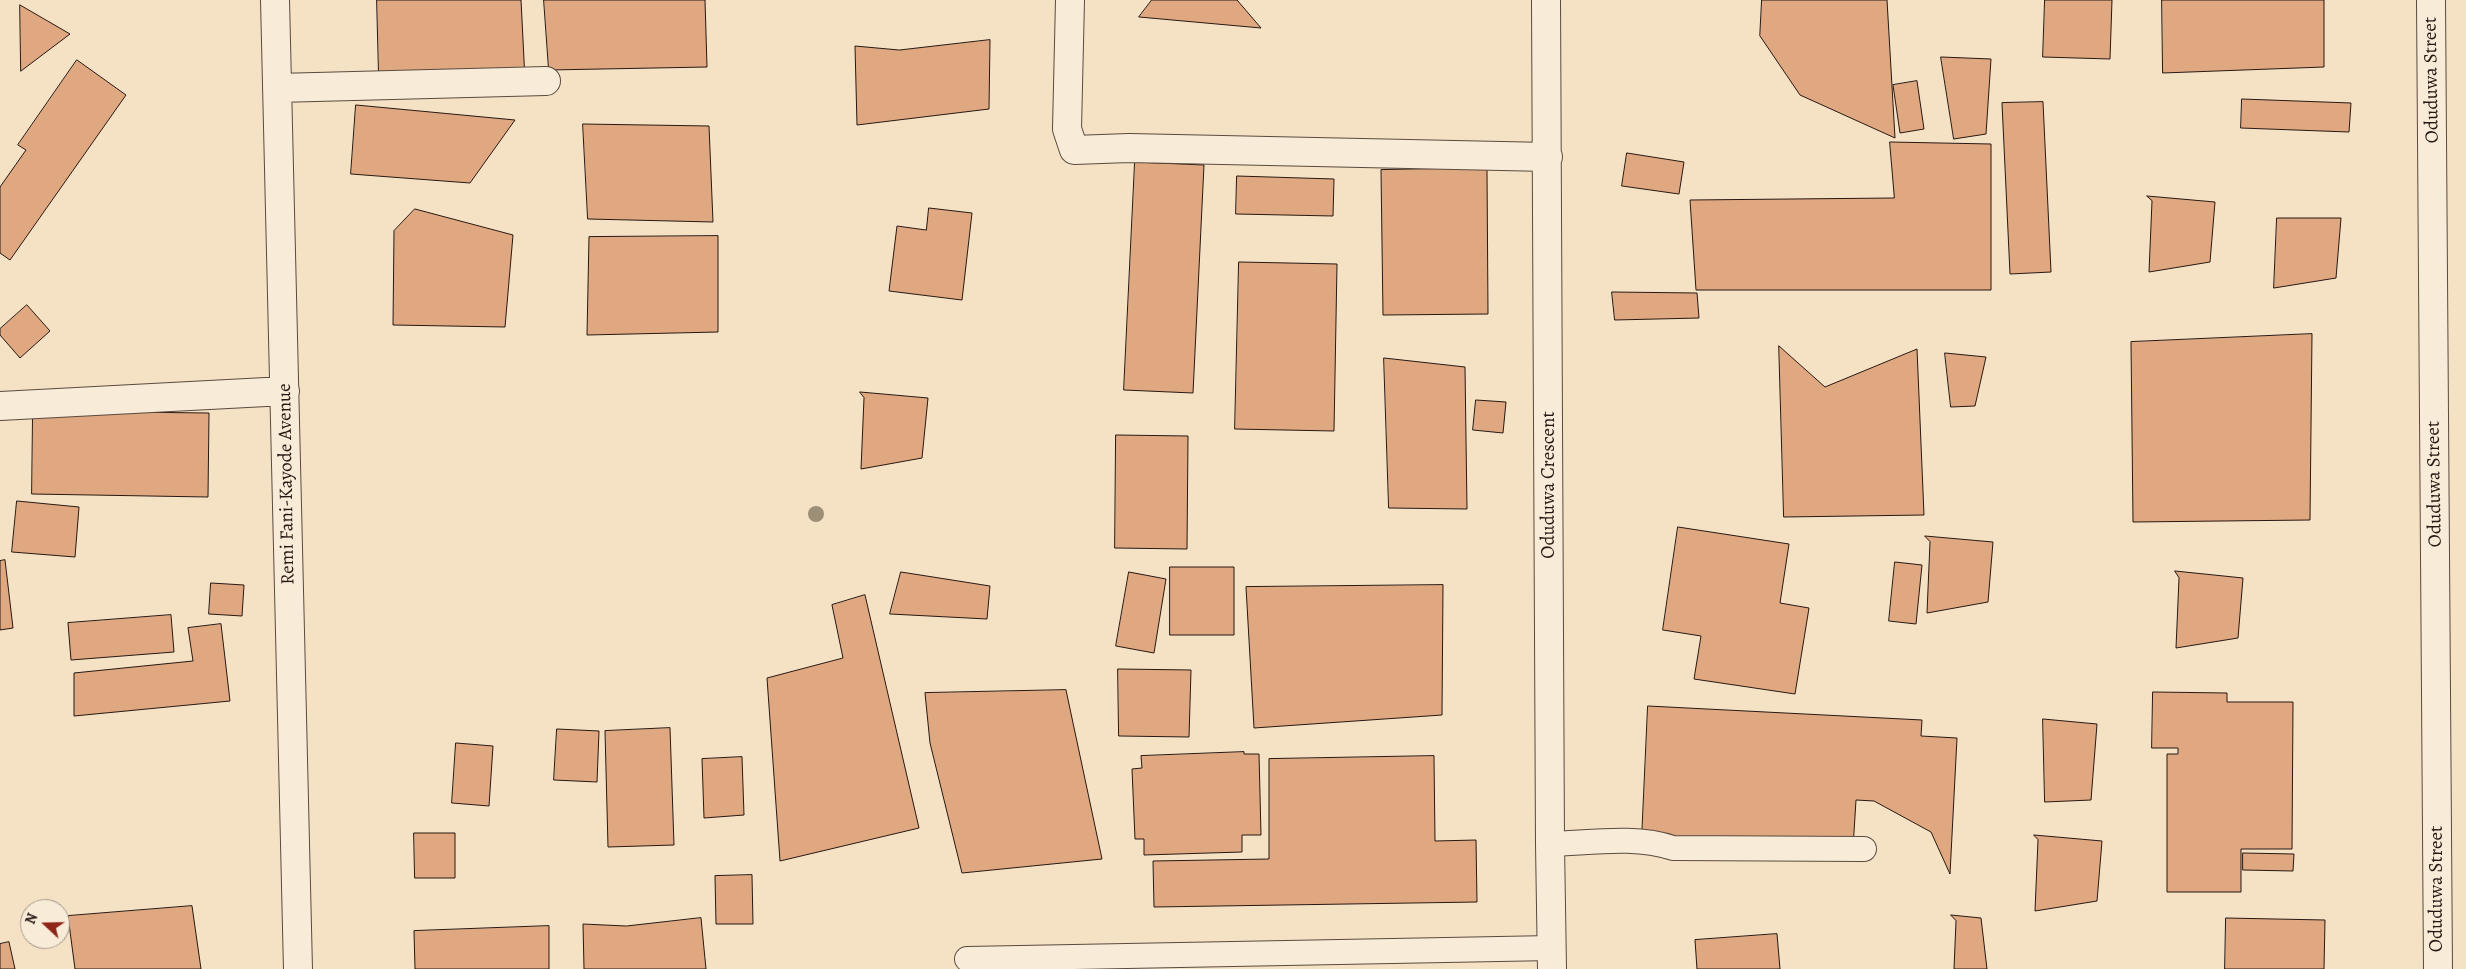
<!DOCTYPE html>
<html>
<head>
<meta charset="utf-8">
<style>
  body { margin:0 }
  #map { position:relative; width:2466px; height:969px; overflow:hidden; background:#f5e1c4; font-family:Alegreya,serif }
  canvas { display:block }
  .north { position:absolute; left:20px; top:899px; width:50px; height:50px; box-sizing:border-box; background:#f8ecd9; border:1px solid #a4978a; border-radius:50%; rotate:291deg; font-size:14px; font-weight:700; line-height:20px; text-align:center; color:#271813 }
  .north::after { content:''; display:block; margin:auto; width:18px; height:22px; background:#8f2418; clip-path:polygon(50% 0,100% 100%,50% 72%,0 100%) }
</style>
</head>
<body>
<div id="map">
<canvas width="2466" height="969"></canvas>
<div class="north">N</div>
</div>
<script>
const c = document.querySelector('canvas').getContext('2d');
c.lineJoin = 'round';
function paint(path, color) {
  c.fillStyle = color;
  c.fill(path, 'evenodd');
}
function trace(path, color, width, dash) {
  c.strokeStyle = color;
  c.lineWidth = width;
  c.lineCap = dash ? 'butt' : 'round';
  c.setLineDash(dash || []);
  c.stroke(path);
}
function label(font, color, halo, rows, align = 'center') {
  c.font = font + ' Alegreya,serif';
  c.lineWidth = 5;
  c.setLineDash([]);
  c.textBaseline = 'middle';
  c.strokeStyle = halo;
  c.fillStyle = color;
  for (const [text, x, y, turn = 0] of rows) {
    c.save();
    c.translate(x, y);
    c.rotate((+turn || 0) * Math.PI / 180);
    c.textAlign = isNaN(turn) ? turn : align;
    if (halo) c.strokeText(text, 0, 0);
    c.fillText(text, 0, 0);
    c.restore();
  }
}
const building = new Path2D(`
  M377,0H521L525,80L379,77Z
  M544,0H705L707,67L549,70Z
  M1152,0H1237L1261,28L1139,17Z
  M1762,0H1887L1895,138L1800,95L1760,36Z
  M2045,0H2112L2110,59L2043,57Z
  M2162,0H2324V67L2163,73Z
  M20,5L70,34L21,71Z
  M990,40L989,109L857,125L855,46L899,50Z
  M1941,57L1991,59L1986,134L1954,139Z
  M77,60L126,95L10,260L0,253V187L26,150L18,145Z
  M1917,81L1924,129L1900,133L1893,85Z
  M2242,99L2351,103L2349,132L2241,128Z
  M2043,102L2051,272L2010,274L2002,103Z
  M356,105L515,120L470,183L351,174Z
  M583,124L709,126L713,222L588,219Z
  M1890,142L1991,144V290H1696L1690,200L1894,198Z
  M1627,153L1684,162L1679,194L1622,186Z
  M1135,162L1204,165L1193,393L1124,390Z
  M1487,168L1488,314L1383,315L1381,170Z
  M1237,176L1334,179L1333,216L1236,214Z
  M2147,196L2215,202L2210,262L2149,272L2152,201Z
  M929,208L972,213L962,300L889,291L897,226L926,230Z
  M415,209L513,235L505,327L393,325L394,231Z
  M2277,218H2341L2336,278L2274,288Z
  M718,236V332L587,335L589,237Z
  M1239,262L1337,264L1334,431L1235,429Z
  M1612,292L1697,293L1699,318L1615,320Z
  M27,305L50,331L20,358L0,335V329Z
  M2312,334L2310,520L2133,522L2131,342Z
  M1779,346L1825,387L1917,349L1924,515L1784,517Z
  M1945,353L1986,357L1975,406L1951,407Z
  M1384,358L1465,367L1467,509L1389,508Z
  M860,392L928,398L922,458L861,469L864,398Z
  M1476,400L1506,402L1503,433L1473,430Z
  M33,411L209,413L208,497L32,494Z
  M1116,435L1188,436L1187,549L1115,548Z
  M17,501L79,507L75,557L12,552Z
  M1678,527L1789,544L1780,603L1809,608L1795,694L1694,679L1701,636L1663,630Z
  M1925,536L1993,542L1988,602L1927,613L1930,542Z
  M5,560L13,628L0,630V561Z
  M1895,562L1922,565L1916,624L1889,621Z
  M1170,567H1234V635H1170Z
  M2175,571L2243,578L2238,638L2176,648L2179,578Z
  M901,572L990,586L987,619L890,614Z
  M1129,572L1166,579L1154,653L1116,646Z
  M211,583L244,585L242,616L209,614Z
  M1443,585L1442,715L1254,728L1246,587Z
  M865,595L919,828L780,861L767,678L843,658L832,605Z
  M171,615L174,652L71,660L68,623Z
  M221,624L230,701L74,716V673L193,661L188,628Z
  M1118,669L1191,670L1189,737L1119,736Z
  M1066,690L1102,859L962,873L930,743L925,693Z
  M2153,692L2227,693V702H2293L2292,849H2241V892H2167V754H2178V748H2152Z
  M1648,706L1922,720L1921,736L1957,738L1950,874L1931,832L1874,801L1856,800L1853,848L1642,838Z
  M2043,719L2097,724L2091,800L2045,802Z
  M670,728L674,845L608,847L605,731Z
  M557,729L599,731L597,782L554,780Z
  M456,743L493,746L489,806L452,803Z
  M1244,752V754H1259L1261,835H1242V852L1144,855V839H1135L1132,769L1142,768L1141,756Z
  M1434,756L1435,841L1476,840L1477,902L1154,907L1153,861L1269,859V759Z
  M742,757L744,815L704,818L702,759Z
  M414,833H455V878H415Z
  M2034,835L2102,841L2097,901L2035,911L2038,840Z
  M2243,853L2294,854L2293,871L2243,870Z
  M752,875L753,924H716L715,876Z
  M192,906L201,969H75L68,916Z
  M1951,915L1981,918L1987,969H1954L1956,921Z
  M701,918L706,969H584L583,924L626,926Z
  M2226,918L2325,920L2324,969H2225Z
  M549,926V969H415L414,931Z
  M1777,934L1780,969H1697L1695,940Z
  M9,942L15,969H0V944Z`);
paint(building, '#dfa880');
trace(building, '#271813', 1);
const lane = new Path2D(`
  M1550,844C1589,843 1635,835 1673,848L1864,849
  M967,959L1552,948`);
const street = new Path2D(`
  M275,0L298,969
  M1070,0L1067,129L1074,150L1129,148L1548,157
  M1546,0L1550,844L1552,969
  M2431,0L2438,969
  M277,88L546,81
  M0,406L285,391`);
trace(lane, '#5a4a3f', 26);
trace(street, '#5a4a3f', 30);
trace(lane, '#f8ecd9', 24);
trace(street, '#f8ecd9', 28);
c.fillStyle = '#9d8e78';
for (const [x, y] of [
  [816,514]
]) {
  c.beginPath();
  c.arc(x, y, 8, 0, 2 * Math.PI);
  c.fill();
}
label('19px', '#271813', '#f8ecd9', [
  ["Oduduwa Street",2432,80,-91],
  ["Remi Fani-Kayode Avenue",287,484,-91],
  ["Oduduwa Street",2435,484,-91],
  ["Oduduwa Crescent",1549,485,-90],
  ["Oduduwa Street",2437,889,-90]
]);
</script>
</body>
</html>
